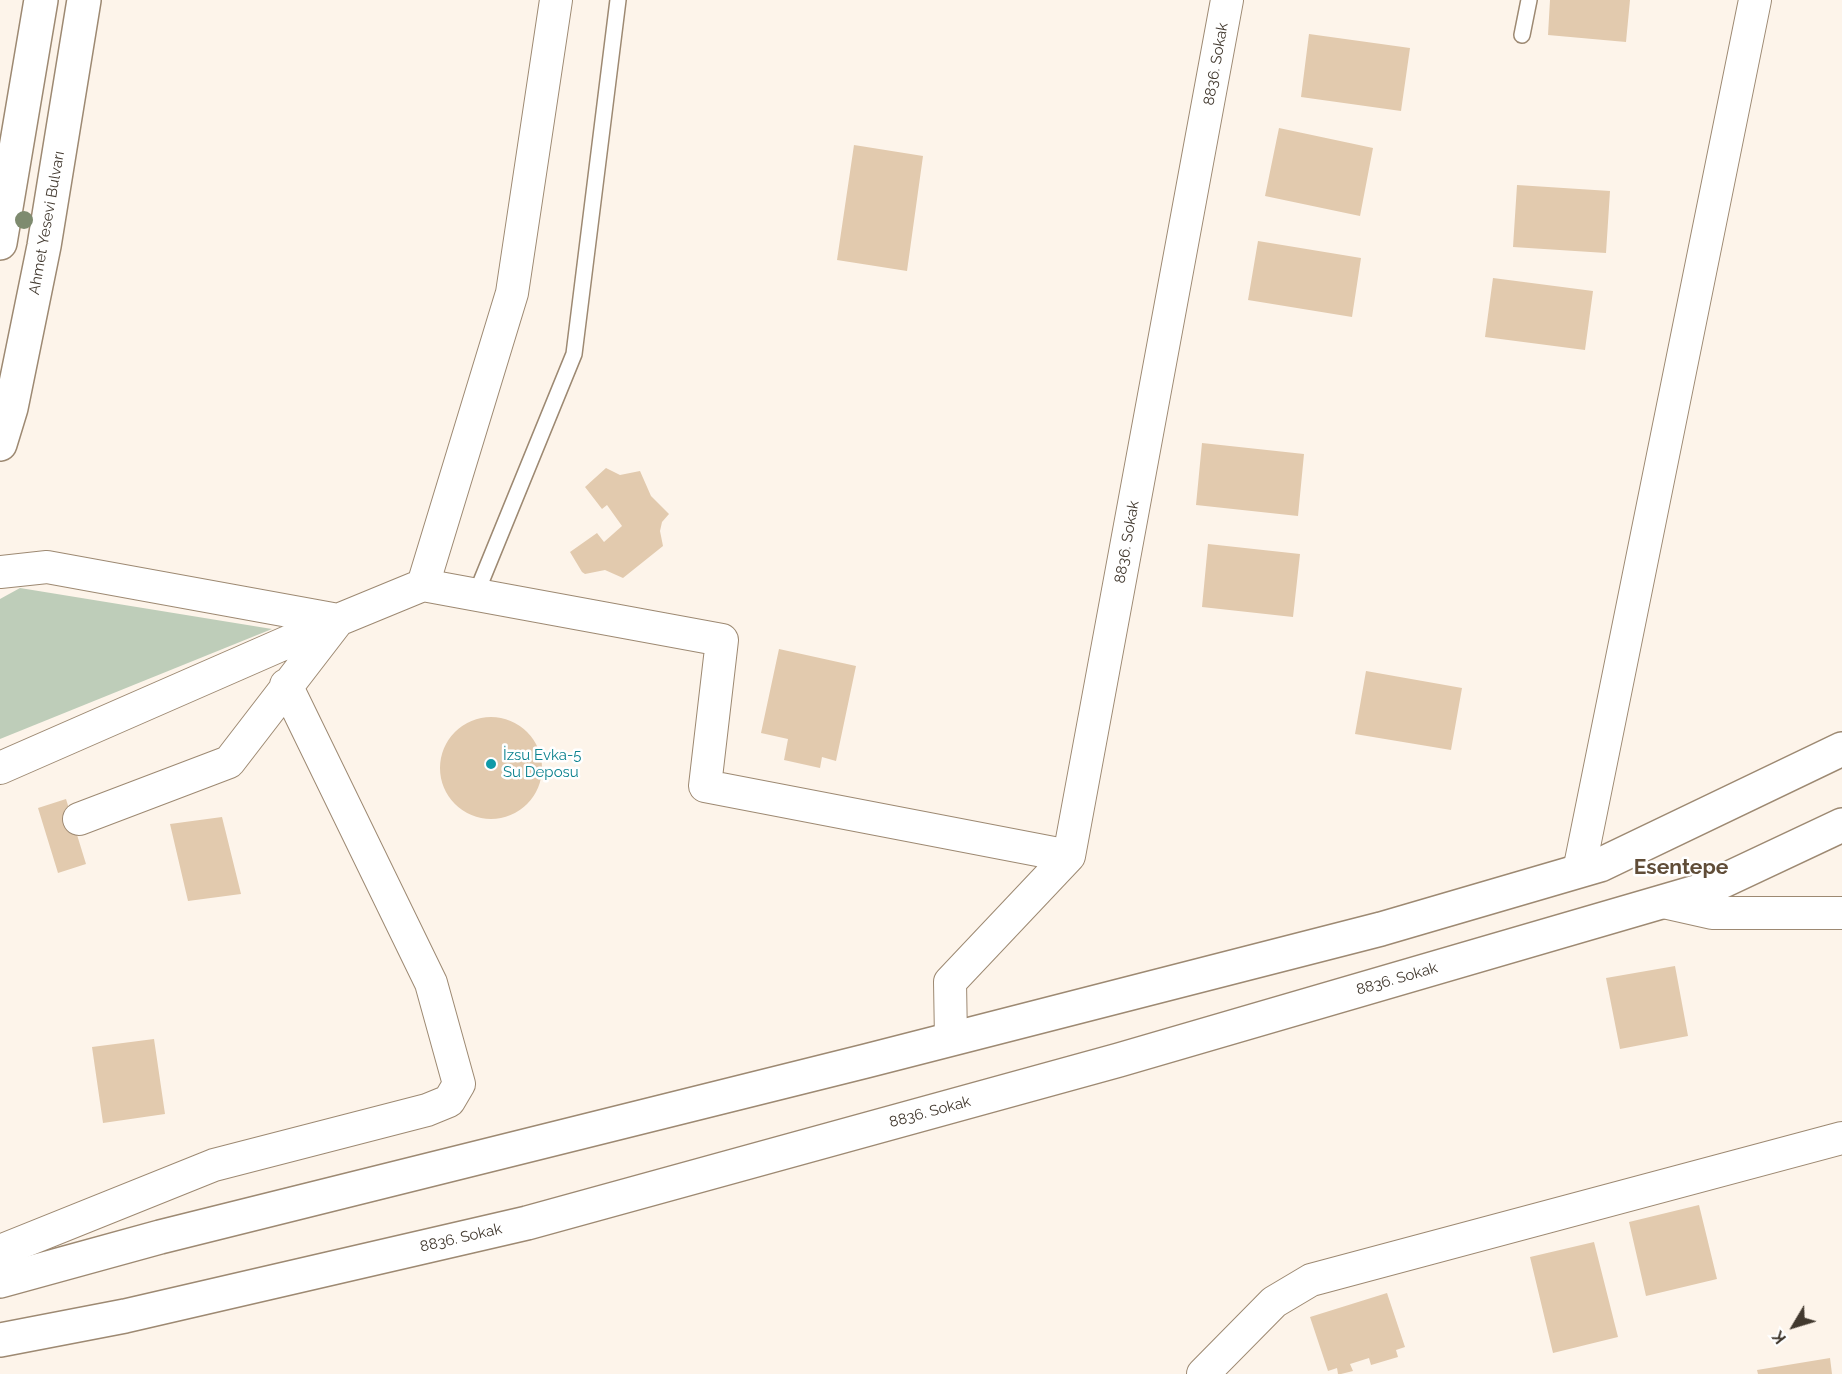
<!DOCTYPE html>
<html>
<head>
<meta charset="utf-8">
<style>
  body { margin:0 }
  #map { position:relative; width:1842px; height:1374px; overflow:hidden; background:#fdf4ea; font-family:Raleway,sans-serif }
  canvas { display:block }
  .north { position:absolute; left:1764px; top:1296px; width:60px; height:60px; -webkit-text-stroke:4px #fff; paint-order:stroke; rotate:232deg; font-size:16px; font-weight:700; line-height:24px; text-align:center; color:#42392f }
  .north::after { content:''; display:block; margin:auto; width:21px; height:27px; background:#42392f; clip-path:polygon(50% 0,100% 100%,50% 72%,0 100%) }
</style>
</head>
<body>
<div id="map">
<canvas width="1842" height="1374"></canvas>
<div class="north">K</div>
</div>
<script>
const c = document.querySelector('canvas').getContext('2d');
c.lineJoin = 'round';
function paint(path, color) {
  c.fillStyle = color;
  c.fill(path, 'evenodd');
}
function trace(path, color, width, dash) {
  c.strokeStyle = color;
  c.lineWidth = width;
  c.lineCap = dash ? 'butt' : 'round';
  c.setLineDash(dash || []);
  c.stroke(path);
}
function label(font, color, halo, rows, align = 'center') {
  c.font = font + ' Raleway,sans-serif';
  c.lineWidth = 5;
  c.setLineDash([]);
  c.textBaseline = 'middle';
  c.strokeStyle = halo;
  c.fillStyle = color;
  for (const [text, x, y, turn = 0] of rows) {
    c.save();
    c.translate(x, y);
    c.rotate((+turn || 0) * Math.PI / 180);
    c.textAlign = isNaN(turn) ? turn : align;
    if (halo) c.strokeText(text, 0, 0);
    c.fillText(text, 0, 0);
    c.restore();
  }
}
paint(new Path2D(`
  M20,588L272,629L0,739V599Z`), '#becdb9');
paint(new Path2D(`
  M1550,0H1630L1626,42L1548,35Z
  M1309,34L1410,48L1401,111L1301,97Z
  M1279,128L1373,148L1360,216L1265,196Z
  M854,145L923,156L907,271L837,260Z
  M1517,185L1610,191L1606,253L1513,247Z
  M1258,241L1361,258L1352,317L1248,300Z
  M1493,278L1593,291L1585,350L1485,337Z
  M1202,443L1304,454L1298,516L1196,505Z
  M606,468L620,475L640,471L651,496L669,514L662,522L660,531L663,546L623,578L605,570L585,574L582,572L570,552L597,533L604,542L622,526L607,505L602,509L585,487Z
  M1208,544L1300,554L1293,617L1202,607Z
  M779,649L856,666L836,761L822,757L820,768L784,760L788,739L761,733Z
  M1366,671L1462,688L1451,750L1355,734Z
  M440 768a51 51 0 1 1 102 0a51 51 0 1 1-102 0Z
  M66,799L86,864L58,873L38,808Z
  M222,817L241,894L188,901L170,824Z
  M1675,966L1688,1036L1620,1049L1606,978Z
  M154,1039L165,1114L103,1123L92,1047Z
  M1699,1205L1717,1279L1646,1296L1629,1222Z
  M1594,1242L1618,1337L1553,1353L1530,1257Z
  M1387,1293L1405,1347L1396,1350L1398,1357L1371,1365L1369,1358L1350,1364L1353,1371L1341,1374H1338L1337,1368L1328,1371L1310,1317Z
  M1830,1358L1832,1374H1758L1757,1370Z`), '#e2caae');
const service = new Path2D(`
  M1522,35L1529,0
  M476,594L574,354L618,0`);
const minor = new Path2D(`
  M0,572L47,567L338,620
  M423,585L512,293L556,0
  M0,768L338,620L423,585L722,640L705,786L1069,856
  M79,819L229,762L336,623
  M1579,871L1755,0
  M1663,902L1712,913H1842
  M951,1039L950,982L1069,856L1227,0
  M0,1251L214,1165L427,1110L449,1101L459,1084L431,983L286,685
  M1203,1374L1274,1302L1311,1280L1842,1138`);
const tertiary = new Path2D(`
  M0,243L41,0
  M0,444L11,408L44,246L84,0
  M0,1281L160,1237L866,1061L1381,929L1600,865L1842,749
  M0,1340L125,1316L527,1223L1119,1060L1706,889L1842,825`);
trace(service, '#9d8972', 18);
trace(minor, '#9d8972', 34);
trace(tertiary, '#9d8972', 36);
trace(service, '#fff', 15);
trace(minor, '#fff', 32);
trace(tertiary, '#fff', 33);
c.fillStyle = '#7e8b6f';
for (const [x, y] of [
  [24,220]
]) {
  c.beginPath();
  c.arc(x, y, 9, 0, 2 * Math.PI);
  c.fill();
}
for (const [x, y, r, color] of [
  [491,764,6,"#0f9aa8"]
]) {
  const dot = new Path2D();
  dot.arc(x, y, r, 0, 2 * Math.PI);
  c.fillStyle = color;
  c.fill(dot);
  trace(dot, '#fff', 2);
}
label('15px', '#42392f', '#fff', [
  ["8836. Sokak",1216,64,-80],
  ["Ahmet Yesevi Bulvarı",47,223,-80],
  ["8836. Sokak",1127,542,-80],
  ["8836. Sokak",1397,979,-16],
  ["8836. Sokak",930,1112,-15],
  ["8836. Sokak",461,1238,-13]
]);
label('15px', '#0d838f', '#fff', [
  ["İzsu Evka-5",503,755],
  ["Su Deposu",503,772]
], 'left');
label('bold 21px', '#604d38', '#fff', [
  ["Esentepe",1681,868]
]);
</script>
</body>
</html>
